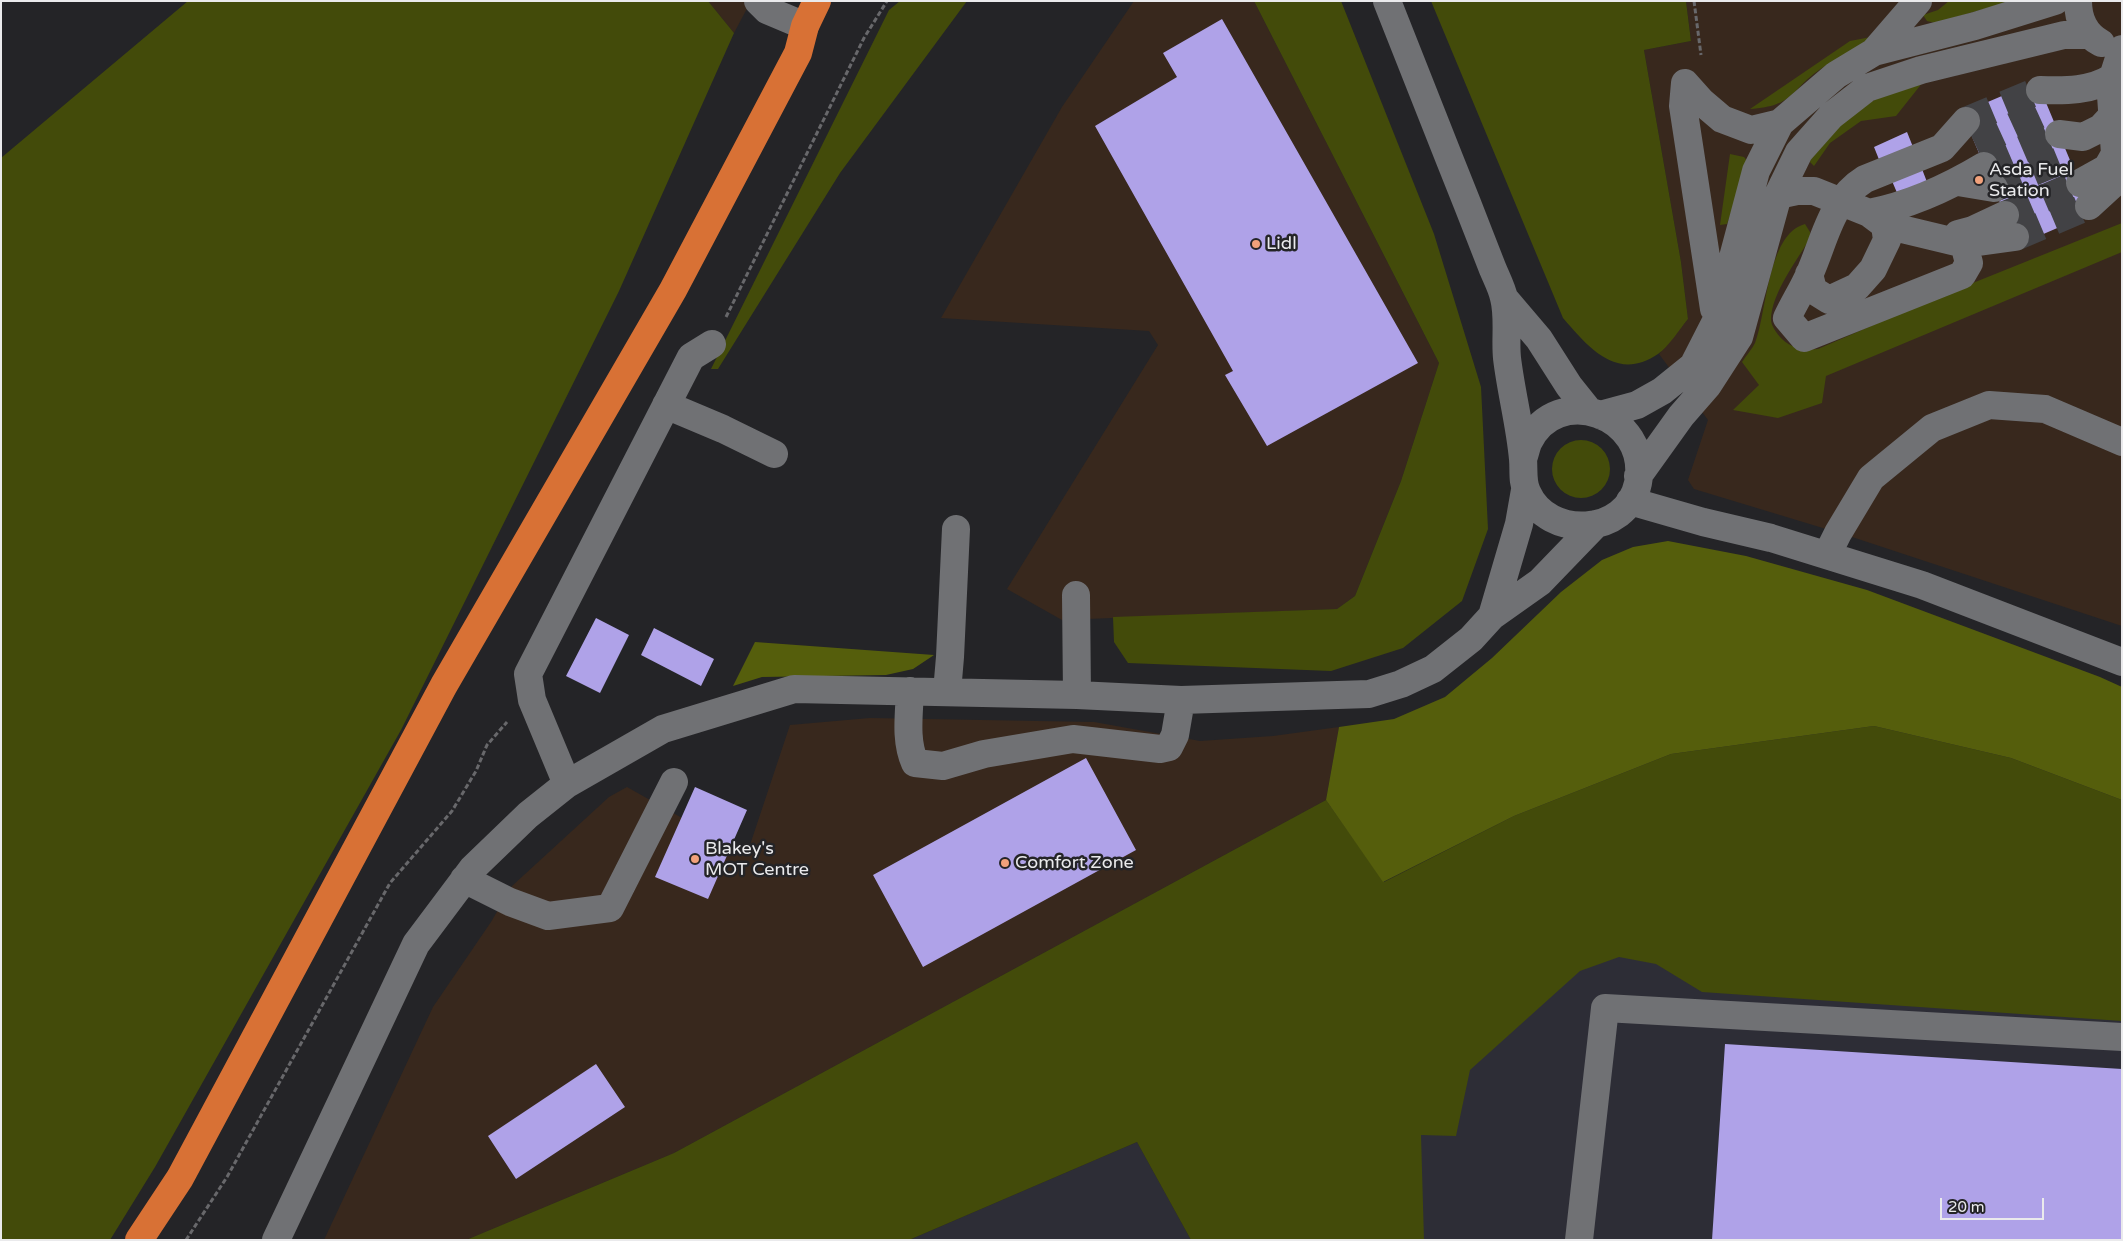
<!DOCTYPE html>
<html>
<head>
<meta charset="utf-8">
<style>
  body { margin:0 }
  #map { position:relative; width:2123px; height:1241px; overflow:hidden; background:#242427; font-family:"Varela Round",sans-serif }
  canvas { display:block }
  .frame { position:absolute; inset:0; border:2px solid #eaeaec; pointer-events:none }
  .scale { position:absolute; left:1940px; top:1198px; width:104px; height:22px; box-sizing:border-box; border:2px solid #eaeaec; border-top:0; padding-left:6px; font-size:15px; line-height:18px; white-space:nowrap; color:#eaeaec; -webkit-text-stroke:4px #242427; paint-order:stroke }
</style>
</head>
<body>
<div id="map">
<canvas width="2123" height="1241"></canvas>
<div class="frame"></div>
<div class="scale">20 m</div>
</div>
<script>
const c = document.querySelector('canvas').getContext('2d');
c.lineJoin = 'round';
function paint(path, color) {
  c.fillStyle = color;
  c.fill(path, 'evenodd');
}
function trace(path, color, width, dash) {
  c.strokeStyle = color;
  c.lineWidth = width;
  c.lineCap = dash ? 'butt' : 'round';
  c.setLineDash(dash || []);
  c.stroke(path);
}
function label(font, color, halo, rows, align = 'center') {
  c.font = font + ' "Varela Round",sans-serif';
  c.lineWidth = 5;
  c.setLineDash([]);
  c.textBaseline = 'middle';
  c.strokeStyle = halo;
  c.fillStyle = color;
  for (const [text, x, y, turn = 0] of rows) {
    c.save();
    c.translate(x, y);
    c.rotate((+turn || 0) * Math.PI / 180);
    c.textAlign = isNaN(turn) ? turn : align;
    if (halo) c.strokeText(text, 0, 0);
    c.fillText(text, 0, 0);
    c.restore();
  }
}
paint(new Path2D(`
  M708,1H751L734,33Z
  M1134,1H1254L1439,363L1401,481L1355,596L1337,609L1062,620L1007,589L1158,345L1149,331L941,318L1062,107Z
  M1686,1H2122V626L1846,535L1694,489L1688,480L1708,420L1659,354L1688,319L1681,262L1644,50L1691,41Z
  M870,718L1094,722L1200,741L1273,736L1339,727L1326,800L674,1153L466,1240H324L433,1007L491,922L512,886L609,797L627,787L682,818L749,848L790,725Z`), '#38281d');
paint(new Path2D(`
  M1588,919L2122,962V1240H1340L1446,1050Z
  M1137,1142L1191,1240H909Z`), '#2d2d36');
paint(new Path2D(`
  M188,1H708L734,33L619,291L401,730L155,1167L110,1240H1V158Z
  M900,1H967L840,173L718,369H711L889,10Z
  M1254,1H1341L1434,234L1481,387L1488,529L1462,601L1403,648L1331,671L1128,663L1114,642L1113,617L1337,609L1355,596L1401,481L1439,363Z
  M1431,1H1686L1691,41L1644,50L1681,262L1688,319C1679,330 1669,346 1658,354C1617,382 1589,348 1563,318Z
  M1949,1H2012L1935,23L1927,21L1923,15L1938,10Z
  M1876,36C1859,47 1840,57 1822,68C1790,89 1796,106 1750,109L1850,41Z
  M1923,82L1896,116L1861,121L1830,143L1814,166L1810,162C1814,144 1854,113 1869,103C1886,93 1905,88 1923,82Z
  M1730,154L1744,157L1748,162L1727,224L1720,225Z
  M2122,223V252L1826,376L1822,403L1778,418L1733,410L1759,385L1742,362C1746,356 1752,349 1755,343C1767,314 1767,234 1805,224L1810,232V238C1797,261 1772,292 1771,319C1771,326 1777,334 1782,339C1792,349 1805,350 1818,349L1938,297Z
  M1552 469a29 29 0 1 1 58 0a29 29 0 1 1-58 0Z
  M1874,726L2011,758L2122,800V1021L1702,992L1656,964L1619,957L1580,971L1470,1070L1456,1136L1421,1135L1424,1240H1191L1137,1142L909,1240H466L674,1153L1326,800L1384,882L1514,816L1671,754Z`), '#434b0a');
paint(new Path2D(`
  M1668,541L1746,556L1867,590L2100,677L2122,687V800L2011,758L1874,726L1671,754L1514,816L1383,882L1326,800L1339,727L1394,719L1445,697L1492,658L1561,592L1602,560L1633,547Z
  M755,642L934,655L913,669L886,675L762,677L733,686Z`), '#555e0c');
paint(new Path2D(`
  M1222,19L1418,363L1267,446L1225,375L1233,371L1095,126L1177,77L1163,53Z
  M2037,81L2092,213L2018,245L1962,113Z
  M1907,132L1913,147L1880,162L1874,147Z
  M1922,169L1927,182L1898,195L1892,181Z
  M596,618L629,635L600,693L566,676Z
  M654,628L714,659L701,686L641,655Z
  M1086,758L1136,850L923,967L873,875Z
  M695,787L747,810L708,899L655,877Z
  M1725,1044L2122,1069V1240H1712Z
  M596,1064L625,1107L516,1179L488,1136Z`), '#afa2e8');
trace(new Path2D(`
  M1966,121L2040,90
  M1975,144L2049,110
  M1984,166L2059,134
  M1994,188L2069,157
  M2005,215L2080,183
  M2015,237L2089,206`), '#424245', 28, [28, 14]);
trace(new Path2D(`
  M1694,1L1701,55
  M726,317L864,38L887,1
  M186,1240L227,1177L390,883L452,811L476,771L487,745L507,722`), '#68686b', 3, [5, 2.5]);
trace(new Path2D(`
  M758,1L767,10L805,26
  M1387,1C1414,69 1440,136 1467,203C1475,224 1484,246 1492,267C1496,277 1502,288 1504,298C1509,317 1505,339 1507,358C1511,392 1520,425 1523,459C1524,470 1522,482 1527,492C1548,540 1627,536 1638,483C1651,414 1556,382 1528,443C1526,448 1525,454 1523,459
  M2078,1C2078,19 2084,34 2101,43
  M1874,52L1918,1
  M2040,90C2065,91 2092,91 2113,77
  M2059,134L2083,137L2101,128L2112,116
  M1958,182L1994,188
  M2080,183L2107,168L2115,154
  M1778,195L1797,191H1814L1869,213L1885,225L1964,244L2015,237
  M2089,206L2113,184L2115,154L2111,95L2113,77L2122,49
  M1869,213C1910,205 1949,187 1984,166
  M1958,234L1973,230L2005,215
  M1964,244L1969,263L1962,275L1804,338L1787,318C1794,303 1803,289 1810,273C1825,239 1831,200 1865,179L1942,148L1966,121
  M1809,274L1813,290L1829,300L1857,287L1873,269L1887,240L1885,225
  M1505,299L1539,339L1569,386L1589,411
  M1714,309L1683,106L1685,83L1702,102L1722,119L1751,130L1780,123
  M666,405L723,429L774,454
  M1600,415L1637,405L1662,391L1693,366L1716,321L1756,171L1780,123L1836,75L1874,52L1975,26L2055,1
  M1638,476L1681,416L1708,385L1739,337L1778,195L1799,152L1831,116L1867,88L1921,70L2064,35H2089
  M1630,501L1703,522L1771,538L1922,585L2122,662
  M1827,555L1838,533L1871,478L1932,428L1989,405L2045,409L2122,442
  M1076,595L1077,695
  M1492,616L1519,524L1525,490
  M910,691C909,715 905,741 915,763L943,766L984,754L1073,739L1160,749L1169,747L1175,735L1181,700
  M947,692L950,657L956,529
  M567,784L532,700L528,674L691,357L712,344
  M464,879L510,902L548,916L610,908L674,782
  M276,1240L416,944L473,868L528,815L567,784L663,729L794,689L1077,695L1181,700L1369,694L1401,684L1433,669L1471,639L1492,616L1540,582L1596,524
  M1579,1240L1605,1008L2122,1037`), '#707174', 28);
trace(new Path2D(`
  M139,1240L180,1178L444,685L673,290L798,53L805,26L817,1`), '#d87135', 28);
for (const [x, y, r, color] of [
  [1979,180,5,"#f1a17b"],
  [1256,244,5,"#f1a17b"],
  [695,859,5,"#f1a17b"],
  [1005,863,5,"#f1a17b"]
]) {
  const dot = new Path2D();
  dot.arc(x, y, r, 0, 2 * Math.PI);
  c.fillStyle = color;
  c.fill(dot);
  trace(dot, '#242427', 2);
}
label('18px', '#eaeaec', '#242427', [
  ["Asda Fuel",1989,170],
  ["Station",1989,191],
  ["Lidl",1266,244],
  ["Blakey's",705,849],
  ["MOT Centre",705,870],
  ["Comfort Zone",1015,863]
], 'left');
</script>
</body>
</html>
